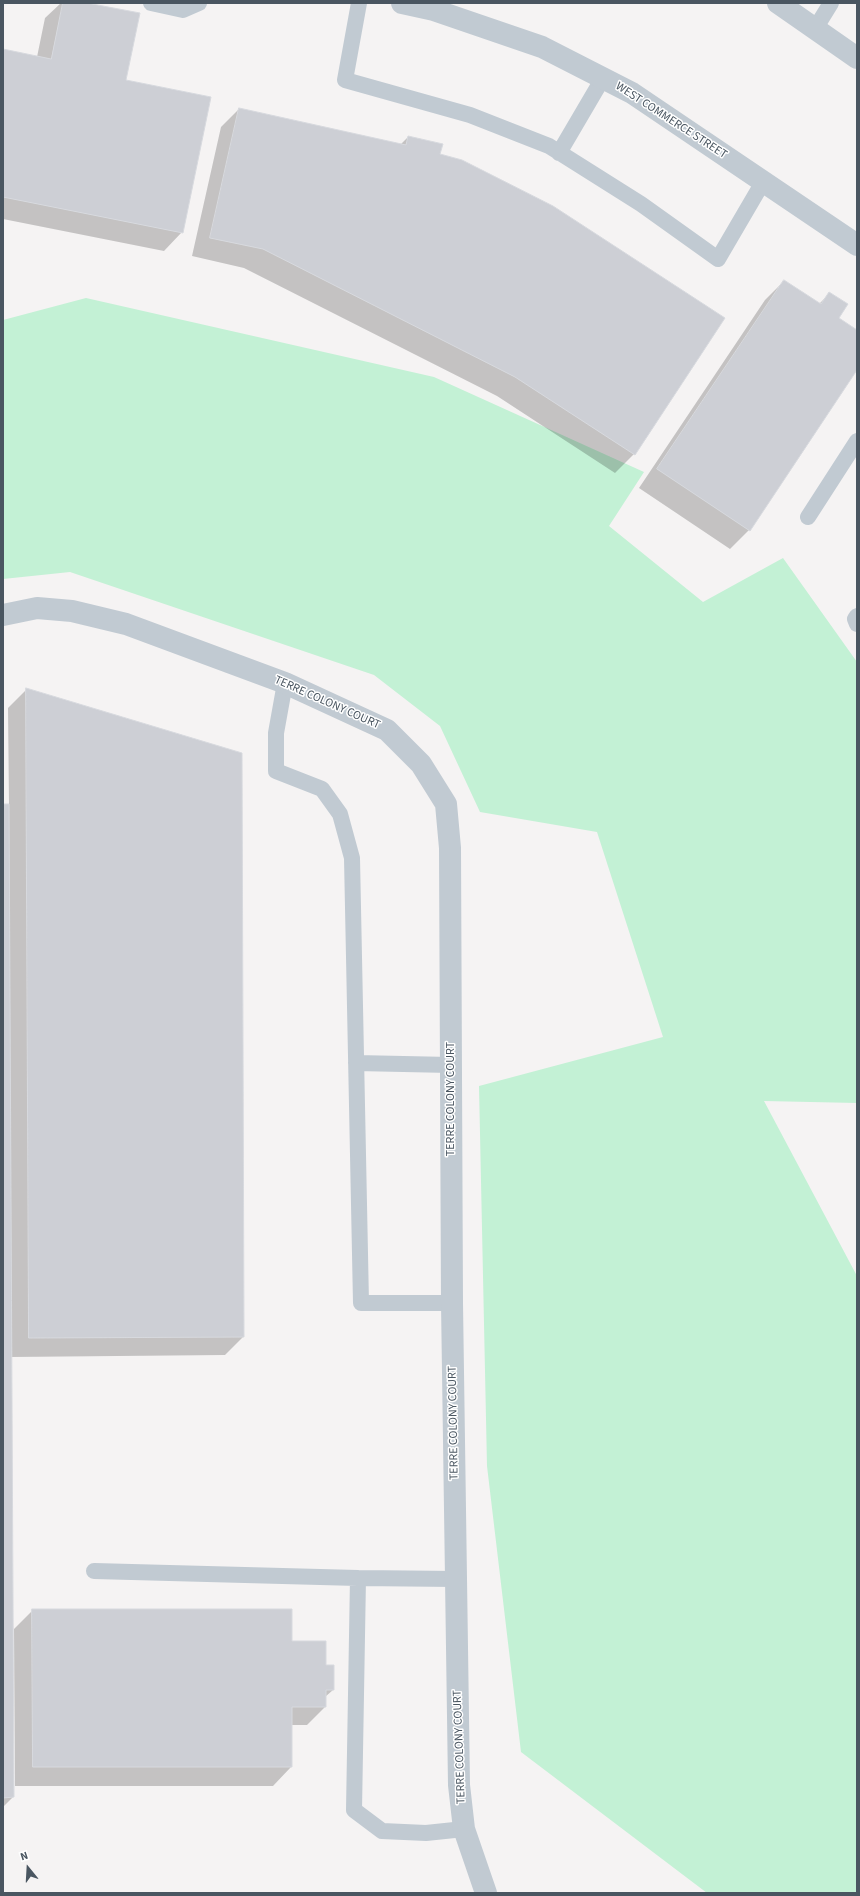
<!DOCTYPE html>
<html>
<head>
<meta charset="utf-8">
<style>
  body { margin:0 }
  #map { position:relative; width:860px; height:1896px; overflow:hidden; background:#f5f3f3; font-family:"Source Sans 3",sans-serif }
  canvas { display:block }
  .frame { position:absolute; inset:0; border:4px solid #4a5661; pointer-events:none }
  .north { position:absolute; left:8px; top:1848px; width:40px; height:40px; -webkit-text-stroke:3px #fff; paint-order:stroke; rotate:342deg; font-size:11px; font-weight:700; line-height:16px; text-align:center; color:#4a5661 }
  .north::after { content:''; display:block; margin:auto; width:14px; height:18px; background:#4a5661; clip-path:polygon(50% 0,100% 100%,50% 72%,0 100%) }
</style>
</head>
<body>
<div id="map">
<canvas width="860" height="1896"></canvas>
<div class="frame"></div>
<div class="north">N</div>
</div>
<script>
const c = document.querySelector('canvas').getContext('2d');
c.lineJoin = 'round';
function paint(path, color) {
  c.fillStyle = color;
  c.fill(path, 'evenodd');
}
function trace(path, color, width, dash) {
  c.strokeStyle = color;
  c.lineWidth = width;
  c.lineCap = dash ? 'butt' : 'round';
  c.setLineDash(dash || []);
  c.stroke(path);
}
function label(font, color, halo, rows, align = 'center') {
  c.font = font + ' "Source Sans 3",sans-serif';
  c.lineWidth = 3;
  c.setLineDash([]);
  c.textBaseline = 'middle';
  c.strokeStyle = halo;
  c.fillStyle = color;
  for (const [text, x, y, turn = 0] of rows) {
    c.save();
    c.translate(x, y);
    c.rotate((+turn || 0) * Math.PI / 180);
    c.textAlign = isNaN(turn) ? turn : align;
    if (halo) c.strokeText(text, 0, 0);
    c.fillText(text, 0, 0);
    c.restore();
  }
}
paint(new Path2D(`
  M86,298L434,377L644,472L609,526L703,602L783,558L857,662V1103L764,1101L857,1276V1893H707L521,1752L487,1466L479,1086L663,1037L597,832L480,812L440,726L374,675L70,572L3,579V320Z`), '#c3f1d5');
paint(new Path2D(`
  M61,3H81L125,81L182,232L164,251L3,219V50L37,57L45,18Z
  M239,109L401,144L408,137L723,319L634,454L615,473L497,396L244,268L192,256L221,127Z
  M784,281L819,304L830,293L837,318L857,331V369L749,530L730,549L639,488L765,300Z
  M27,689L243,1337L225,1355L11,1357L13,1797L3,1807V805H9L8,708Z
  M33,1610L291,1642L325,1666L333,1690L325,1697V1707L307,1725H291V1767L273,1786H15L14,1629Z`), '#0003');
const building = new Path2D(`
  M63,3H87L140,13L126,80L211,97L183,233L3,197V49L51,59Z
  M239,108L406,145L408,136L443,144L440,154L462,160L553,206L725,318L635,455L515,377L263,249L210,238Z
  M784,280L821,304L829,292L848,304L839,318L857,330V370L750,531L657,469Z
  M26,688L242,753L244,1337L29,1338Z
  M3,804H9L14,1797L3,1798Z
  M32,1609H292V1641H326V1665H334V1690H326V1707H292V1767H33Z`);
paint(building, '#cdcfd5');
trace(building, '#d7d9de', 1);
trace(new Path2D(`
  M151,3L183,10L199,3
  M359,3L345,80L470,115L549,146L641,204L718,259L763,182
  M815,29L831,3
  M559,153L603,78
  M808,517L857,441
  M857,616L855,619L857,624
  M285,683L276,733V771L322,789L340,814L352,858L361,1303H452
  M356,1063L451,1065
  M94,1571L358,1578
  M456,1579L358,1578L354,1810L382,1831L426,1833L464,1829`), '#c1cad2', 16);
trace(new Path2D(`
  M3,615L37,608L72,611L126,624L285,683L387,730L421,764L446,804L450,848L452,1303L459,1785L464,1829L486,1893`), '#c1cad2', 22);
trace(new Path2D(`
  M402,3L434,10L542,47L632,93L857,245
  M778,3L857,58`), '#c1cad2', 22);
label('12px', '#4a5661', '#fff', [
  ["WEST COMMERCE STREET",671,121,33],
  ["TERRE COLONY COURT",327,703,24],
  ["TERRE COLONY COURT",451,1099,-90],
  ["TERRE COLONY COURT",454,1423,-91],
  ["TERRE COLONY COURT",460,1747,-92]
]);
</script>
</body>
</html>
